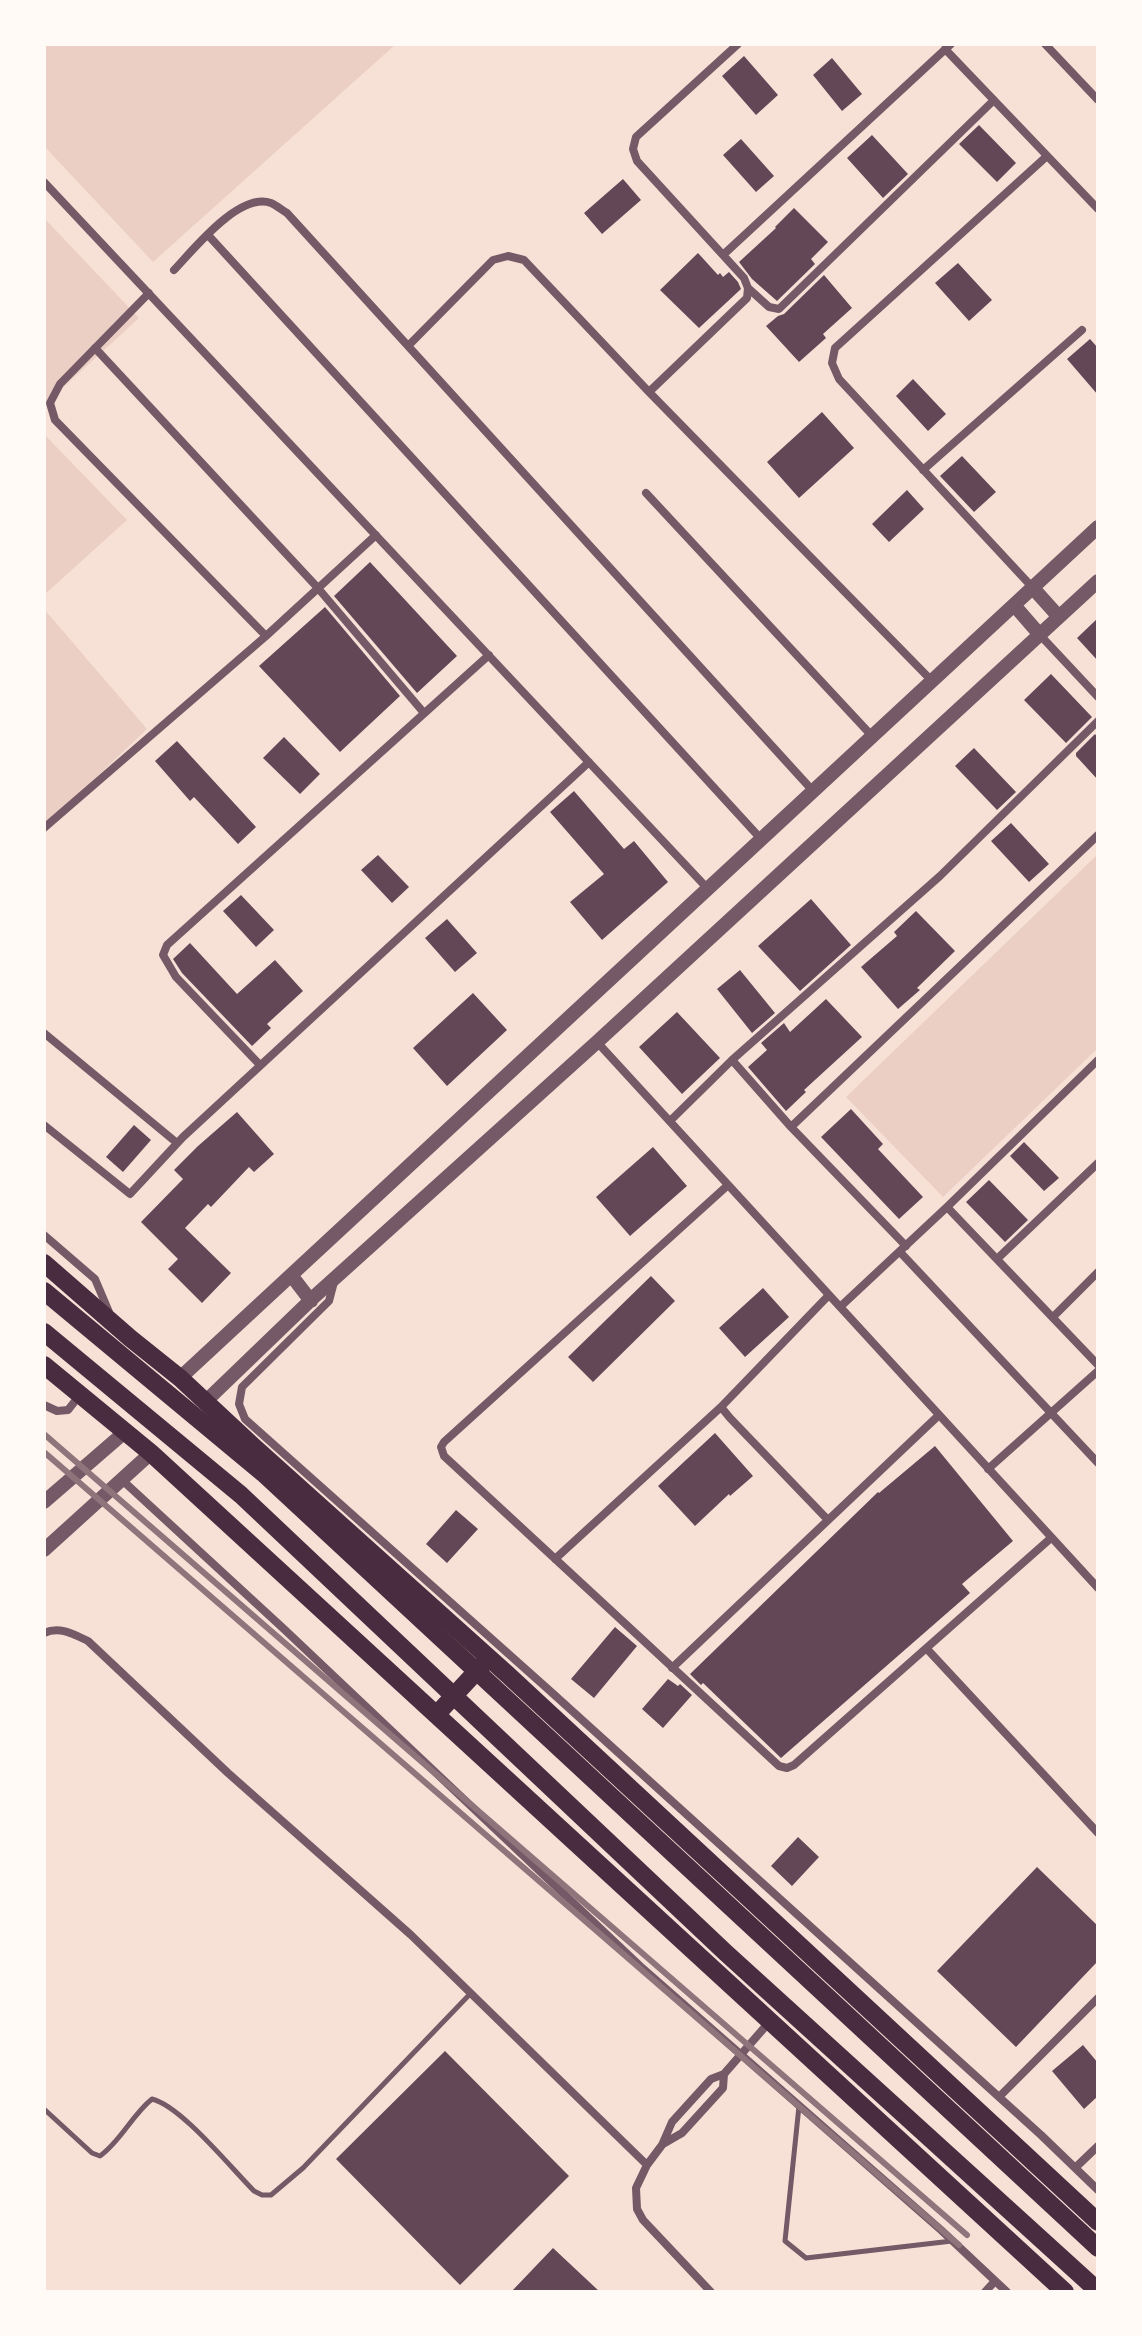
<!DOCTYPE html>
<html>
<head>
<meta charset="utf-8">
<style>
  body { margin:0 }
  #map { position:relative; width:1142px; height:2336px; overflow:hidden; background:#f7e1d7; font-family:Helvetica,sans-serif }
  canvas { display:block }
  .frame { position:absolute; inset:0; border:46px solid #fffaf5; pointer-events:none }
</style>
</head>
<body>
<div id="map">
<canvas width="1142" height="2336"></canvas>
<div class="frame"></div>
</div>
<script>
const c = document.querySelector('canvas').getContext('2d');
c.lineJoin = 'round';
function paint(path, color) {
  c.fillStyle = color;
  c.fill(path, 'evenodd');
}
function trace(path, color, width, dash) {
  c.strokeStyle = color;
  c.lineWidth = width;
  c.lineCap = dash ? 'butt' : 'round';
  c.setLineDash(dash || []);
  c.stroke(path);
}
paint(new Path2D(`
  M44,44H396L153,262L44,146Z
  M44,218L139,318L44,405Z
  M44,434L127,520L44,595Z
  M44,609L147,729L44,827Z
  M1098,854V1048L943,1197L846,1097Z`), '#ebcfc5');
paint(new Path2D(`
  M744,56L778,95L756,115L722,76Z
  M832,58L862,94L842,111L813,75Z
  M979,125L1016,163L997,182L959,144Z
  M872,135L908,174L883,198L847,158Z
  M741,139L774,176L756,192L723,155Z
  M623,179L641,200L602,234L584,213Z
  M794,208L828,242L811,259L815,264L777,301L752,279L739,262L776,228L775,227Z
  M698,253L718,275L720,273L723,277L729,272L738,282L741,289L699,328L660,290Z
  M958,263L992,300L969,321L935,283Z
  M824,275L852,308L823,334L826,338L799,362L766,326L778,316L784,314Z
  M1090,339L1098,348V395L1067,359Z
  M913,379L946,414L928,431L896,396Z
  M822,412L854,448L799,498L767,462Z
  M962,456L996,492L974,512L940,476Z
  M907,490L924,509L889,542L872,524Z
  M370,562L457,656L417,693L334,596Z
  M325,607L400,696L340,752L259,666Z
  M1098,618V661L1077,638Z
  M1051,674L1092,717L1066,743L1024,700Z
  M1095,734L1098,738V780L1076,756V753Z
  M284,737L320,774L300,794L263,758Z
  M177,741L256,827L238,844L194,797L190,801L155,761Z
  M974,748L1016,792L997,810L955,766Z
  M574,791L624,849L634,841L668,882L602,940L570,902L604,874L550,812Z
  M1011,823L1049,864L1029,882L991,841Z
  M378,855L409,887L392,903L361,870Z
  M241,895L274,930L256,947L223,911Z
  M811,899L851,945L800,991L758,946Z
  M916,911L955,951L917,988L920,990L898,1009L861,967L897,936L894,932Z
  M447,919L477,953L455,972L425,938Z
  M190,943L237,994L275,960L303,991L267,1024L271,1028L252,1046L182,973L173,959Z
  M740,970L775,1013L752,1033L717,989Z
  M473,993L507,1030L447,1086L413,1048Z
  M826,999L862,1037L804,1090L806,1092L786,1111L748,1067L767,1050L761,1043L784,1023L790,1032Z
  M677,1012L720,1058L682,1094L639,1047Z
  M851,1109L883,1144L878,1149L923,1197L899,1219L821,1137Z
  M237,1112L274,1154L254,1172L249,1167L211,1207L208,1204L185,1228L231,1273L202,1303L168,1269L178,1259L141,1222L183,1179L174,1170L198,1146Z
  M134,1125L151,1140L123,1172L106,1157Z
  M1024,1142L1059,1178L1044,1191L1010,1156Z
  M653,1147L687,1186L630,1236L596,1197Z
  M989,1180L1028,1220L1005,1242L966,1202Z
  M651,1276L675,1301L593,1382L568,1357Z
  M763,1288L789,1317L745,1357L719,1328Z
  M715,1433L753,1476L730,1496L729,1494L695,1526L658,1486Z
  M935,1446L1013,1541L962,1584L970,1593L781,1758L703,1683L701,1685L690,1674L878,1492L879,1493Z
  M456,1510L478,1529L447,1563L426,1544Z
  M615,1627L637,1646L594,1698L571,1679Z
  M668,1679L678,1686L680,1684L692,1695L663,1728L642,1709Z
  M798,1837L819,1857L792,1886L771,1866Z
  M1037,1867L1098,1926V1961L1016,2047L937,1971Z
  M1083,2045L1098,2063V2096L1084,2109L1052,2071Z
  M445,2051L569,2176L460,2285L336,2159Z
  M553,2248L600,2292H511Z`), '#644757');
trace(new Path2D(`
  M799,2106L785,2241L806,2258L952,2241
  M44,2109L92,2153L100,2156C121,2141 132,2115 152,2099C181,2106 231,2168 254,2191L262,2195H271L303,2168L470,1994`), '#755966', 5);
trace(new Path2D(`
  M1045,44L1098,100
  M945,49L1098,209
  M44,182L708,889
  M208,235L761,839
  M723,255L951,44
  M174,270C194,249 239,192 271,203C276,205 282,210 287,213L813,791
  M748,288L769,307L779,309L994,100
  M149,293L60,384L50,403L55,420L266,636
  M408,346L493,260L508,256L524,260L649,392L932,681
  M95,348L317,587L424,713
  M649,392L747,298L748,288L744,278L637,161L633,149L636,137L738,44
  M923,470L1082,330
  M646,493L872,736
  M1033,588L839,379L832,363L835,348L1047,156
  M1040,635L1098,697
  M44,828L266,636L376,535
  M44,1033L177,1143
  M597,1042L1098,1588
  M260,1065L176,977L163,955L167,945L489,655
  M670,1121L732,1060
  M44,1125L130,1194L183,1137L589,762
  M791,1127L732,1060L940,876L1098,721
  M728,1185L444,1442L441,1447L444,1456L779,1766L787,1768L794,1765L1051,1538
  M947,1207L1098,1365
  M44,1235L95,1279L109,1312
  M906,1246L791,1127L1098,835
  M900,1252L1098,1463
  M997,1259L1098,1163
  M334,1282L329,1301L242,1387L239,1404L245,1419L549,1690L1041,2135L1098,2190
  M840,1307L947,1207L1098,1060
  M1053,1317L1098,1272
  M44,1405L57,1411L68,1410L79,1396
  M721,1407L829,1295
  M988,1469L1098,1371
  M121,1479L285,1630L640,1966L941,2230L1007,2292
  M555,1559L721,1407L730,1418L828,1520
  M44,1633C60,1626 73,1634 88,1641L228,1773L411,1935L647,2165
  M927,1649L1098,1833
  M672,1668L939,1415
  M999,2097L1098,1998
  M663,2144L682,2133L723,2088L724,2074
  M1075,2168L1098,2146
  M711,2292L643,2220L637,2209L636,2188L647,2165L662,2145L672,2122L711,2079L724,2074L771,2020
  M985,2292L995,2281`), '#755966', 8);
trace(new Path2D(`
  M1033,588L1059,617
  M1014,605L1040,635
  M291,1275L311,1301
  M180,1378L1098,527
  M205,1402L315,1296L597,1042L1098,581
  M44,1502L126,1431
  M44,1550L151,1453`), '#755966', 14);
trace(new Path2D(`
  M44,1263L130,1338L180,1378L253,1446L507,1674L1098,2222
  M44,1365L151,1453L1065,2292
  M437,1714L487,1660`), '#4a2c40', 18);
trace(new Path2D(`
  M44,1291L263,1473L1098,2248
  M44,1332L241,1495L726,1953L1098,2291`), '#4a2c40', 18);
trace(new Path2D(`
  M44,1434L967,2235
  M44,1452L959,2245`), '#8f747c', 6);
</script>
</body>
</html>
